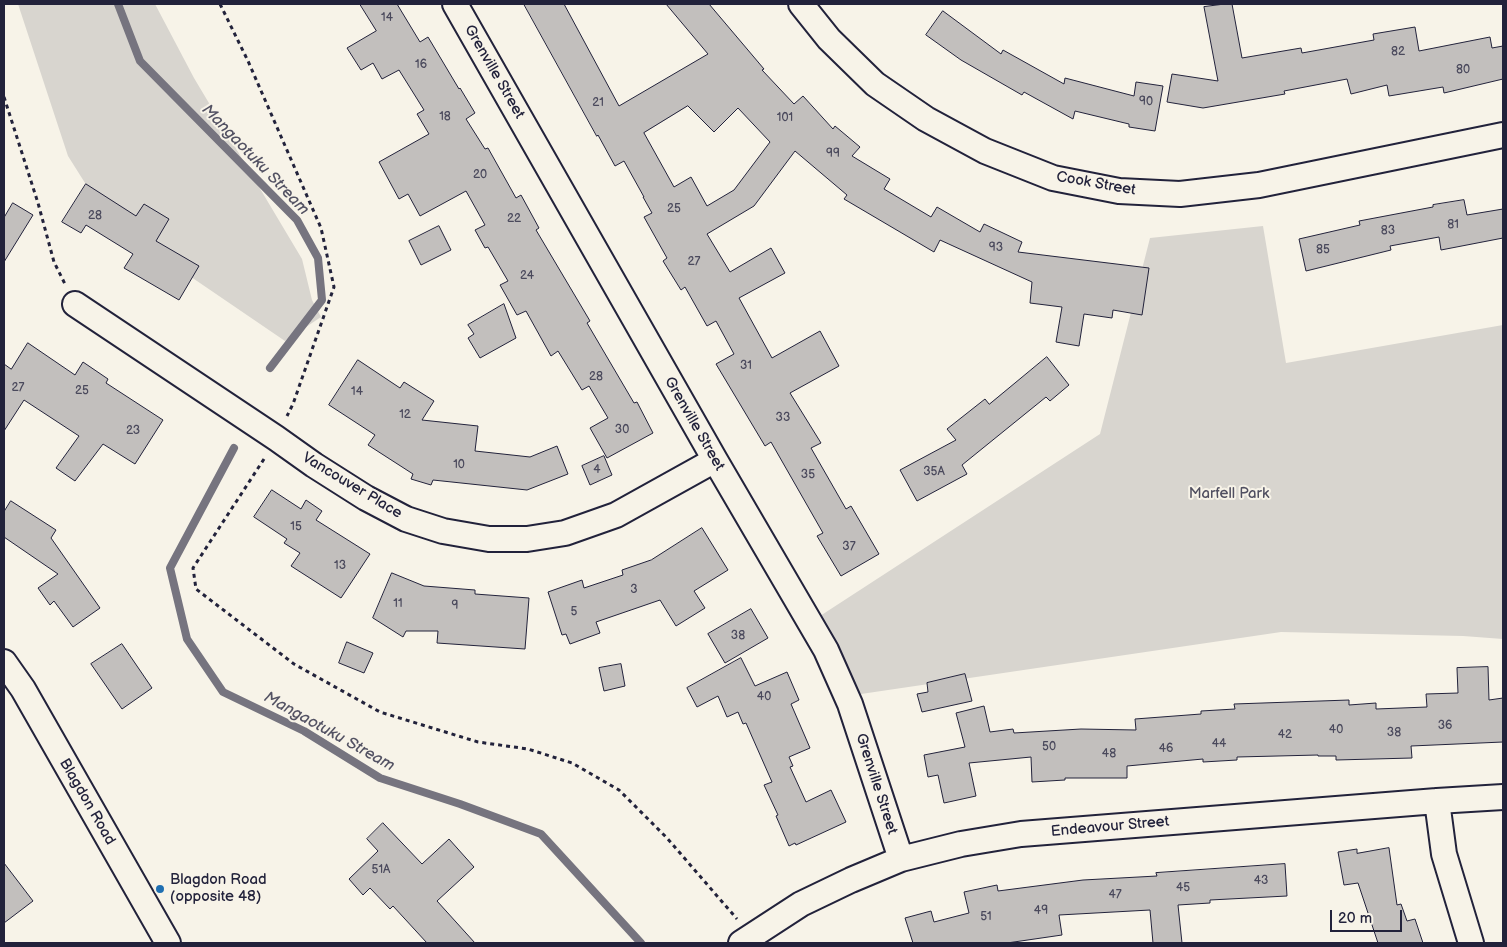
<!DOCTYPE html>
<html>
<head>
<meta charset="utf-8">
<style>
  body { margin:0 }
  #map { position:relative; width:1507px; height:947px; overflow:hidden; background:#f7f3e8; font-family:"Balsamiq Sans",sans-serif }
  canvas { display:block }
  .frame { position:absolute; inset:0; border:5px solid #22223b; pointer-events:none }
  .scale { position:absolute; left:1330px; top:910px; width:72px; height:22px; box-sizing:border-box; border:2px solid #22223b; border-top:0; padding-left:6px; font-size:15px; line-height:18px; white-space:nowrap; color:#22223b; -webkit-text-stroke:4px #f7f3e8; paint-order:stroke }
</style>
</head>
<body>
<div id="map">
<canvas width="1507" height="947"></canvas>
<div class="frame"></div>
<div class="scale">20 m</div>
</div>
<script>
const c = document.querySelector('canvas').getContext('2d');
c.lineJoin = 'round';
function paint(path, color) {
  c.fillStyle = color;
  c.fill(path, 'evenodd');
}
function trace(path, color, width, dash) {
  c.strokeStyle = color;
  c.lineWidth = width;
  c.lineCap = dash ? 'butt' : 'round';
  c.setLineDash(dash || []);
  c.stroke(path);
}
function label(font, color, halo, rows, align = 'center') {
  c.font = font + ' "Balsamiq Sans",sans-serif';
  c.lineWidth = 4;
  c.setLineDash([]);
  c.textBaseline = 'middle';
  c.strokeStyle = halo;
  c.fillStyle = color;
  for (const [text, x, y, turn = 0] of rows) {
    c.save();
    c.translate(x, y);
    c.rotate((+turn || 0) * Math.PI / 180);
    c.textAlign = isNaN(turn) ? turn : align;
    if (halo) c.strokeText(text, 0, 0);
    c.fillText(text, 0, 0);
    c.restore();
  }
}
paint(new Path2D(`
  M18,4H155L194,78L302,259L312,300L321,317L285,341L109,221L68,156Z
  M1263,226L1286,363L1503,325V639L1463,636L1281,632L861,694L820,616L1100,434L1150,238Z`), '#d8d5cf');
trace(new Path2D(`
  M118,4L140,61L297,220L318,258L322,300L270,368
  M234,448L170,568L187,639L223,692L304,731L380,778L460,804L541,834L641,943`), '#76747f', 8);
const building = new Path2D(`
  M360,4H397L420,42L428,37L459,89L460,88L475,113L466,119L485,149L488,148L516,198L521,195L539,228L536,230L590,321L587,323L634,403L637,402L653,433L607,458L590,428L608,418L589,386L582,390L558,351L551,356L526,311L517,315L500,285L508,281L488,247L485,248L475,230L485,225L466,191L420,216L408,194L399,199L379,162L429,134L417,114L424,110L399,70L382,79L373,63L361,70L347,48L376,31Z
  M524,4H564L619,106L708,54L666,4H709L764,69L762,70L794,104L803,96L833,129L835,126L860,147L852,156L890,179L884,189L931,217L937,207L980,232L984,224L1022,242L1018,252L1149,268L1142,315L1113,310L1112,318L1084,314L1079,346L1056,342L1062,307L1030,303L1032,282L940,240L934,252L844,199L847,195L795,151L754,206L707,234L730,272L771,248L785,273L739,298L772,358L820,331L839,366L790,393L821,443L811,448L846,509L851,506L879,554L841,576L817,536L823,533L771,442L765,446L716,364L734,354L716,321L707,326L685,287L681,290L663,261L667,258L644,217L652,213L643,197H644L624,161L615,166L598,135L597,136ZM688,106L714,132L738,108L770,142L734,190L707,206L691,177L674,187L644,133Z
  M1225,4H1232L1242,58L1301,48L1302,53L1374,40L1373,34L1415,27L1419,51L1490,37L1492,48L1503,46V79L1444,93L1443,87L1389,96L1387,85L1351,94L1347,79L1284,91L1285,94L1203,108L1167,102L1172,74L1218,81L1204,7Z
  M943,11L1001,54L1003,50L1064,84L1065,78L1134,96L1136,82L1163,86L1155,131L1129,127V124L1075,111L1073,119L1024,92L1022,95L961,60L926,35Z
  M86,184L136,216L144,204L169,219L156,241L199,266L179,300L124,268L133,254L86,225L81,233L62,222Z
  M1464,200L1467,215L1503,209V238L1441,250L1439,237L1390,246L1391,250L1306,271L1299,239L1360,225L1359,221L1433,207V205Z
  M13,203L33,215L4,262V218Z
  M439,226L451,250L421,265L409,241Z
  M504,304L516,338L480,358L468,338L474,334L468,325Z
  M28,343L75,375L83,362L108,379L106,383L163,420L135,464L103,444L75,481L56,468L79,436L24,400L4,431V364L11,369Z
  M1047,357L1069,385L1050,401L1046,397L962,465L967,474L917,501L900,470L956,440L947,429L985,399L989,404Z
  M358,360L400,388L404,382L434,401L422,420L478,426L475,451L530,457L557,446L568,474L527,490L433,480L431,485L411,479L413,474L368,445L375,435L372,433L329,405Z
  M604,456L612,475L590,485L582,466Z
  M272,490L301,509L306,500L322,511L316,520L370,554L341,598L291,566L300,553L284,543L287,539L254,517Z
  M11,501L56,530L51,538L100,608L73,627L54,601L50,605L38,588L58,574L4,537V512Z
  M702,528L728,570L694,591L705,608L676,626L660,600L596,622L600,633L570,644L566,634L562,635L548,592L582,580L584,588L623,575L622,570L651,560Z
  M392,573L424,586L475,590V594L529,598L525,649L437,643L438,631H406L403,637L373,618Z
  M751,609L768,638L725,663L708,634Z
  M347,642L373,653L364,673L339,663Z
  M122,644L152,688L122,709L91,664Z
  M741,658L755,686L787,672L799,700L791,704L810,748L789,757L793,766L790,767L806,802L831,790L846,822L796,845L795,843L789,846L776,816L778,815L764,785L772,782L746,723L743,724L738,712L727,717L718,696L697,707L687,688Z
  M621,664L625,686L604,691L599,668Z
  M1488,667L1489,700L1503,698V742L1411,746L1412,758L1336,760V756H1318V755L1237,757V760L1203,762V759L1127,766V778H1065V780L1032,782L1031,757L969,763L976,796L944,803L938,775L928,777L924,755L965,747L956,713L984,706L990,732L1013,729L1014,733L1081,729L1136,730L1135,719L1201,714V711L1235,709L1234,704L1349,700V705L1376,703V709L1427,707L1426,694L1458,693L1457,668Z
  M965,674L972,701L922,712L917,694L928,692L927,683Z
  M383,823L422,864L449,839L474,867L437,901L475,943H427L393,906L390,909L370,888L363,895L349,879L378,851L367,839Z
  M1389,848L1397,905L1401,904L1407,921L1415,919L1423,943H1378L1358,883L1344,885L1338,852L1357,849V853Z
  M4,863L33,901L4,923Z
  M1285,864L1287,896L1210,900V903L1178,905L1182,943H1153L1150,910L1059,915L1062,935L1007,943H913L905,918L931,911L934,922L969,913L964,892L997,885L998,891L1083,880L1157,876L1156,873Z`);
paint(building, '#c2bfbd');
trace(building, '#22223b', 1);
const minor = new Path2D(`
  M455,4L715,460L826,650L850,704L901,859
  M801,4L829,39L875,84L926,119L985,151L1053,178L1119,191L1180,194L1259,185L1503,135
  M75,304L276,438L314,465L366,498L406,519L443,531L489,539H527L565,533L616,515L715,460
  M4,662L23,689L168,943
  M1437,801L1444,854L1471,943
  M741,943L801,904L851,880L901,859L961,844L1021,834L1437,801L1503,797`);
trace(minor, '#22223b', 28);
trace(new Path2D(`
  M220,4L248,61L321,228L334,287L293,404L287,416
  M4,97L38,203L54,262L65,284
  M264,459L193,568L196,589L294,664L380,712L478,742L528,749L572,763L619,790L667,838L737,919`), '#22223b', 3, [4, 4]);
trace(minor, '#f7f3e8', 24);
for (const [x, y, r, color] of [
  [160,889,5,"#1f6fb2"]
]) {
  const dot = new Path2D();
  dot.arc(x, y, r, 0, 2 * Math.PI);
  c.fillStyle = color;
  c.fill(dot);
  trace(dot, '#f7f3e8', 2);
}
label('12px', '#4a495c', null, [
  ["14",387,18],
  ["82",1398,52],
  ["16",421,65],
  ["80",1463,70],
  ["90",1146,102],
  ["21",598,103],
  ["18",445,117],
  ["101",785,118],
  ["99",833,154],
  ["20",480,175],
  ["25",674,209],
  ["28",95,216],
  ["22",514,219],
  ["81",1453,225],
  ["83",1388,231],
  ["93",996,248],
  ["85",1323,250],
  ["27",694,262],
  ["24",527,276],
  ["31",746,366],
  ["28",596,377],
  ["27",18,388],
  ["25",82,391],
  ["14",357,392],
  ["12",405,415],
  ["33",783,418],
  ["30",622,430],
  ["23",133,431],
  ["10",459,465],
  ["4",597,470],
  ["35A",934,472],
  ["35",808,475],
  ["15",296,527],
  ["37",849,547],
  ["13",340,566],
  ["3",634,590],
  ["11",398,604],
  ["9",455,606],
  ["5",574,612],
  ["38",738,636],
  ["40",764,697],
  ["36",1445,726],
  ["40",1336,730],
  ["38",1394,733],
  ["42",1285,735],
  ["44",1219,744],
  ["50",1049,747],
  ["46",1166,749],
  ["48",1109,754],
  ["51A",381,870],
  ["43",1261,881],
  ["45",1183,888],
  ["47",1115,895],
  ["49",1041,911],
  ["51",986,917]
]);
label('15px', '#22223b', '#f7f3e8', [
  ["Grenville Street",494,72,60],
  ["Cook Street",1096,184,10],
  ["Grenville Street",694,424,60],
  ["Vancouver Place",352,486,31],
  ["Grenville Street",876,784,72],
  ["Blagdon Road",87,802,60],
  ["Endeavour Street",1110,827,-5]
]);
label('15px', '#504f60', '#f7f3e8', [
  ["Marfell Park",1229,494]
]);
label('15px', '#22223b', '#f7f3e8', [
  ["Blagdon Road",170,880],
  ["(opposite 48)",170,897]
], 'left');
label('italic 16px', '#535263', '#f7f3e8', [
  ["Mangaotuku Stream",255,160,46],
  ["Mangaotuku Stream",329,732,29]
]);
</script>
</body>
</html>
